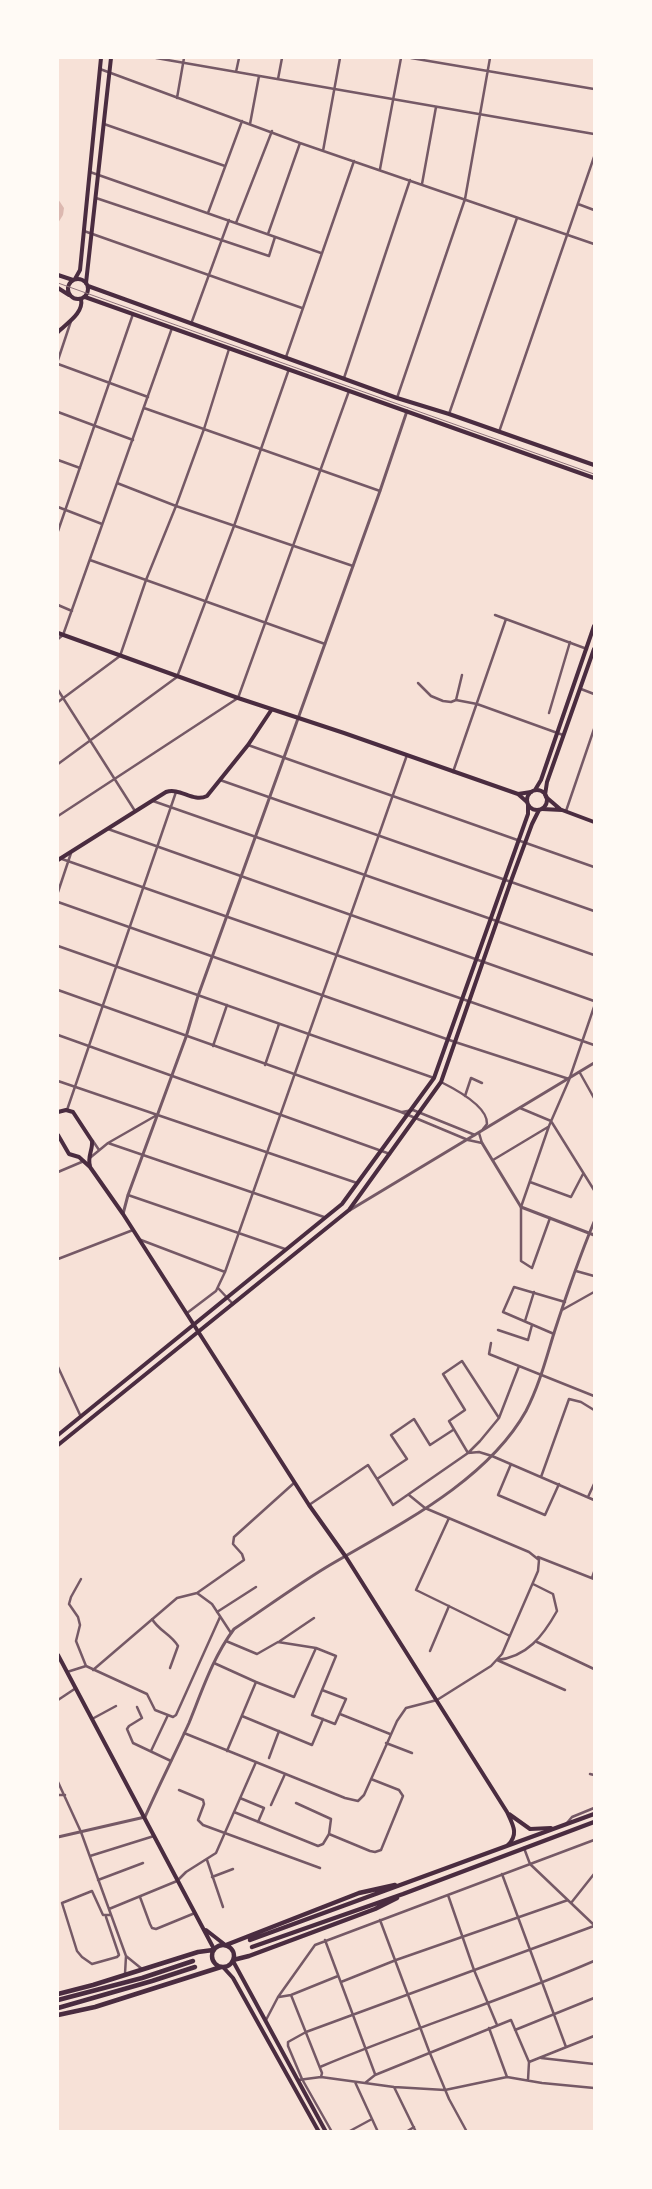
<!DOCTYPE html>
<html>
<head>
<meta charset="utf-8">
<style>
  body { margin:0 }
  #map { position:relative; width:652px; height:2189px; overflow:hidden; background:#f7e1d7; font-family:"Fira Sans Condensed",sans-serif }
  canvas { display:block }
  .frame { position:absolute; inset:0; border:59px solid #fffaf5; pointer-events:none }
</style>
</head>
<body>
<div id="map">
<canvas width="652" height="2189"></canvas>
<div class="frame"></div>
</div>
<script>
const c = document.querySelector('canvas').getContext('2d');
c.lineJoin = 'round';
function paint(path, color) {
  c.fillStyle = color;
  c.fill(path, 'evenodd');
}
function trace(path, color, width, dash) {
  c.strokeStyle = color;
  c.lineWidth = width;
  c.lineCap = dash ? 'butt' : 'round';
  c.setLineDash(dash || []);
  c.stroke(path);
}
paint(new Path2D(`
  M58,199L64,208L63,215L58,223Z`), '#dcb8b0');
trace(new Path2D(`
  M156,58L594,134
  M411,58L594,89
  M100,69L300,143L594,244
  M236,72L239,58
  M278,79L282,58
  M177,98L184,58
  M104,124L225,166
  M250,124L259,76
  M323,151L340,58
  M380,169L401,58
  M90,172L321,253
  M422,184L436,107
  M96,198L269,256L275,237
  M578,204L594,210
  M208,213L242,121
  M236,223L272,131
  M84,231L302,308
  M268,234L300,143
  M191,324L229,220
  M286,357L354,161
  M58,360L71,321
  M58,364L148,397
  M344,378L410,180
  M397,398L465,199L490,58
  M144,408L380,491
  M58,412L133,440
  M449,414L517,218
  M499,432L594,157
  M58,460L80,468
  M117,483L176,506L353,566
  M58,507L102,524
  M58,531L133,314
  M90,560L325,644
  M58,605L72,611
  M495,615L587,649
  M58,639L63,635L172,328
  M418,683L431,696L443,701L451,702L456,700L477,704L563,735
  M581,689L594,694
  M58,690L135,811
  M456,700L462,675
  M58,702L120,656L146,580L176,506L204,429L229,349
  M549,713L570,642
  M248,745L594,867
  M58,764L177,677L234,526L289,369
  M453,772L506,619
  M220,780L594,911
  M153,801L594,955
  M566,811L594,729
  M58,816L238,698L349,391
  M108,829L594,1001
  M62,859L594,1045
  M58,892L71,853
  M58,902L455,1042L569,1079
  M58,946L434,1078
  M58,990L401,1112L468,1140L482,1143
  M58,1035L390,1154
  M213,1046L227,1005
  M265,1065L279,1024
  M580,1073L594,1098
  M58,1081L357,1183
  M441,1082C455,1089 488,1106 487,1124L483,1129
  M465,1096L471,1078L482,1083
  M520,1108L551,1121L594,1190
  M67,1110L176,792
  M402,1112L413,1110L475,1135
  M479,1133L482,1143
  M93,1141L99,1150
  M108,1143L324,1217
  M91,1157L108,1143L157,1115
  M493,1160L548,1127
  M58,1172L84,1161
  M530,1182L571,1197L583,1174
  M128,1195L285,1249
  M550,1218L532,1268L521,1261V1207L549,1126L569,1080L594,1007
  M141,1240L225,1272
  M58,1259L133,1230
  M576,1271L594,1276
  M218,1288L233,1304
  M562,1310L594,1292
  M187,1313L216,1291L225,1272L407,755
  M525,1321L534,1292
  M498,1330L528,1340L532,1325
  M554,1334L503,1312L514,1287L565,1302
  M491,1343L489,1354L594,1396
  M58,1367L81,1417
  M499,1418L462,1361L443,1374L465,1410L449,1421L468,1453L479,1452L492,1456L594,1500
  M511,1464L498,1495L545,1515L559,1484
  M541,1477L569,1399L581,1402L594,1410
  M377,1479L393,1505L468,1453L480,1441L499,1418L519,1366
  M588,1497L594,1484
  M309,1505L368,1465L377,1479L407,1459L391,1435L414,1419L430,1445L453,1430
  M449,1518L416,1590L510,1636
  M538,1557L594,1579
  M592,1578L594,1572
  M81,1579L71,1597L69,1604L78,1617L80,1625L76,1641L86,1666
  M533,1584L553,1594L557,1611C543,1636 527,1657 497,1660L565,1690
  M197,1593L244,1560L242,1554L233,1544L234,1537L294,1483
  M217,1612L256,1587
  M152,1619C159,1631 171,1634 178,1646L170,1668
  M226,1641L257,1654L278,1642L316,1648L294,1697L256,1682
  M280,1641L314,1618
  M537,1642L594,1669
  M316,1648L336,1656L322,1690L346,1699L335,1724L312,1715L322,1690
  M430,1651L449,1606
  M214,1663L256,1682L227,1751
  M93,1670L177,1598L197,1593L212,1604L231,1633
  M67,1672L86,1666L147,1694L155,1710L173,1717L176,1715L220,1617
  M58,1700L76,1688
  M137,1707L142,1718L129,1726L127,1729L133,1743L171,1761
  M340,1714L390,1734
  M242,1716L312,1745L323,1719
  M92,1719L116,1706
  M184,1733L345,1798L358,1801L364,1795L397,1721L406,1708L437,1700L491,1666L502,1654L538,1571L539,1560L529,1552L425,1508L409,1495
  M386,1743L412,1753
  M151,1751L168,1715
  M269,1758L279,1731
  M590,1774L594,1775
  M58,1782L81,1832L126,1956L125,1974
  M179,1790L203,1800L204,1804L198,1820L203,1825L320,1868
  M58,1795H65
  M240,1798L264,1808L258,1822
  M271,1805L285,1774
  M234,1812L318,1846L323,1844L329,1834L331,1819L296,1803
  M566,1824L572,1817L594,1808
  M329,1834L370,1851L375,1852L381,1850L403,1796L399,1790L371,1779
  M524,1848L530,1864L594,1925
  M90,1856L154,1836
  M207,1860L223,1907
  M502,1874L566,2047
  M212,1877L233,1869
  M98,1880L143,1863
  M448,1895L474,1970L497,2025
  M140,1897L150,1924L152,1928L156,1929L195,1913
  M571,1903L594,1874
  M109,1909L177,1881L186,1872L216,1853L256,1762
  M106,1917L119,1955L117,1957L92,1964L82,1957L77,1951L62,1903L92,1891L103,1915H111
  M380,1920L429,2051L449,2099L467,2132
  M325,1940L375,2074
  M126,1956L142,1969
  M341,1982L396,1960L568,1900
  M291,1995L322,2073L321,2077
  M279,1997L291,1995L338,1976
  M266,2020L278,1997L315,1945L594,1840
  M489,2028L507,2077
  M515,2030L594,1998
  M541,2058L594,2064
  M529,2062L594,2036
  M320,2067C410,2029 504,2000 594,1961
  M298,2080L321,2077L394,2087L445,2090L507,2077L542,2083L594,2088
  M355,2082L378,2132
  M365,2083L375,2075L511,2020L529,2062L528,2080
  M394,2087L416,2132
  M332,2132L302,2079L288,2046V2042L306,2032L594,1926
  M348,2132L372,2119
  M406,2132L414,2127`), '#755966', 2.5);
trace(new Path2D(`
  M482,1143L521,1207L594,1235
  M350,1210L594,1063
  M123,1214L128,1195L186,1037L198,996L380,491L407,411
  M58,1837L145,1817C159,1785 175,1754 189,1723C202,1691 213,1657 234,1629C264,1609 294,1587 325,1568C394,1527 486,1483 526,1411C539,1386 546,1359 554,1333C566,1296 579,1258 594,1222`), '#755966', 3);
trace(new Path2D(`
  M75,279L80,270L101,58
  M86,283L111,58
  M58,332C67,323 84,313 81,299
  M58,633L238,698L344,733L518,794L527,802
  M518,794L531,792
  M546,797L560,809
  M542,809L562,810L594,822
  M58,860L166,792C180,787 193,803 207,796L248,745L272,709
  M58,1112L66,1110L73,1112L92,1141C93,1150 87,1157 90,1166
  M58,1135L69,1154L79,1157L90,1167L123,1214L309,1505L346,1557L507,1812C513,1825 519,1834 508,1845
  M58,1655L214,1949
  M509,1814L530,1829L551,1828
  M206,1930L224,1944
  M233,1961L326,2132
  M223,1967L233,1978L319,2132`), '#4a2c40', 4);
trace(new Path2D(`
  M58,275L73,280
  M68 289a10 10 0 1 1 20 0a10 10 0 1 1-20 0Z
  M88,286L397,398L449,414L594,465
  M58,288L69,295
  M85,297L594,478
  M535,790L541,780L594,626
  M527 800a10 10 0 1 1 20 0a10 10 0 1 1-20 0Z
  M545,795L547,782L594,649
  M58,1435L342,1204L434,1078L528,814V805
  M58,1445L349,1210L441,1082L511,881L532,824L539,810`), '#4a2c40', 4);
trace(new Path2D(`
  M250,1940L594,1814
  M212 1956a11 11 0 1 1 22 0a11 11 0 1 1-22 0Z
  M226,1945L359,1893L395,1885
  M252,1947L403,1894L594,1822
  M233,1960L249,1956L375,1909L397,1898
  M58,1994L93,1985L198,1952L213,1950
  M58,2000L142,1978L193,1961
  M58,2008L152,1981L195,1967
  M58,2015L95,2007L221,1967`), '#4a2c40', 4.5);
trace(new Path2D(`
  M58,283L594,474`), '#8f747c', 1);
</script>
</body>
</html>
